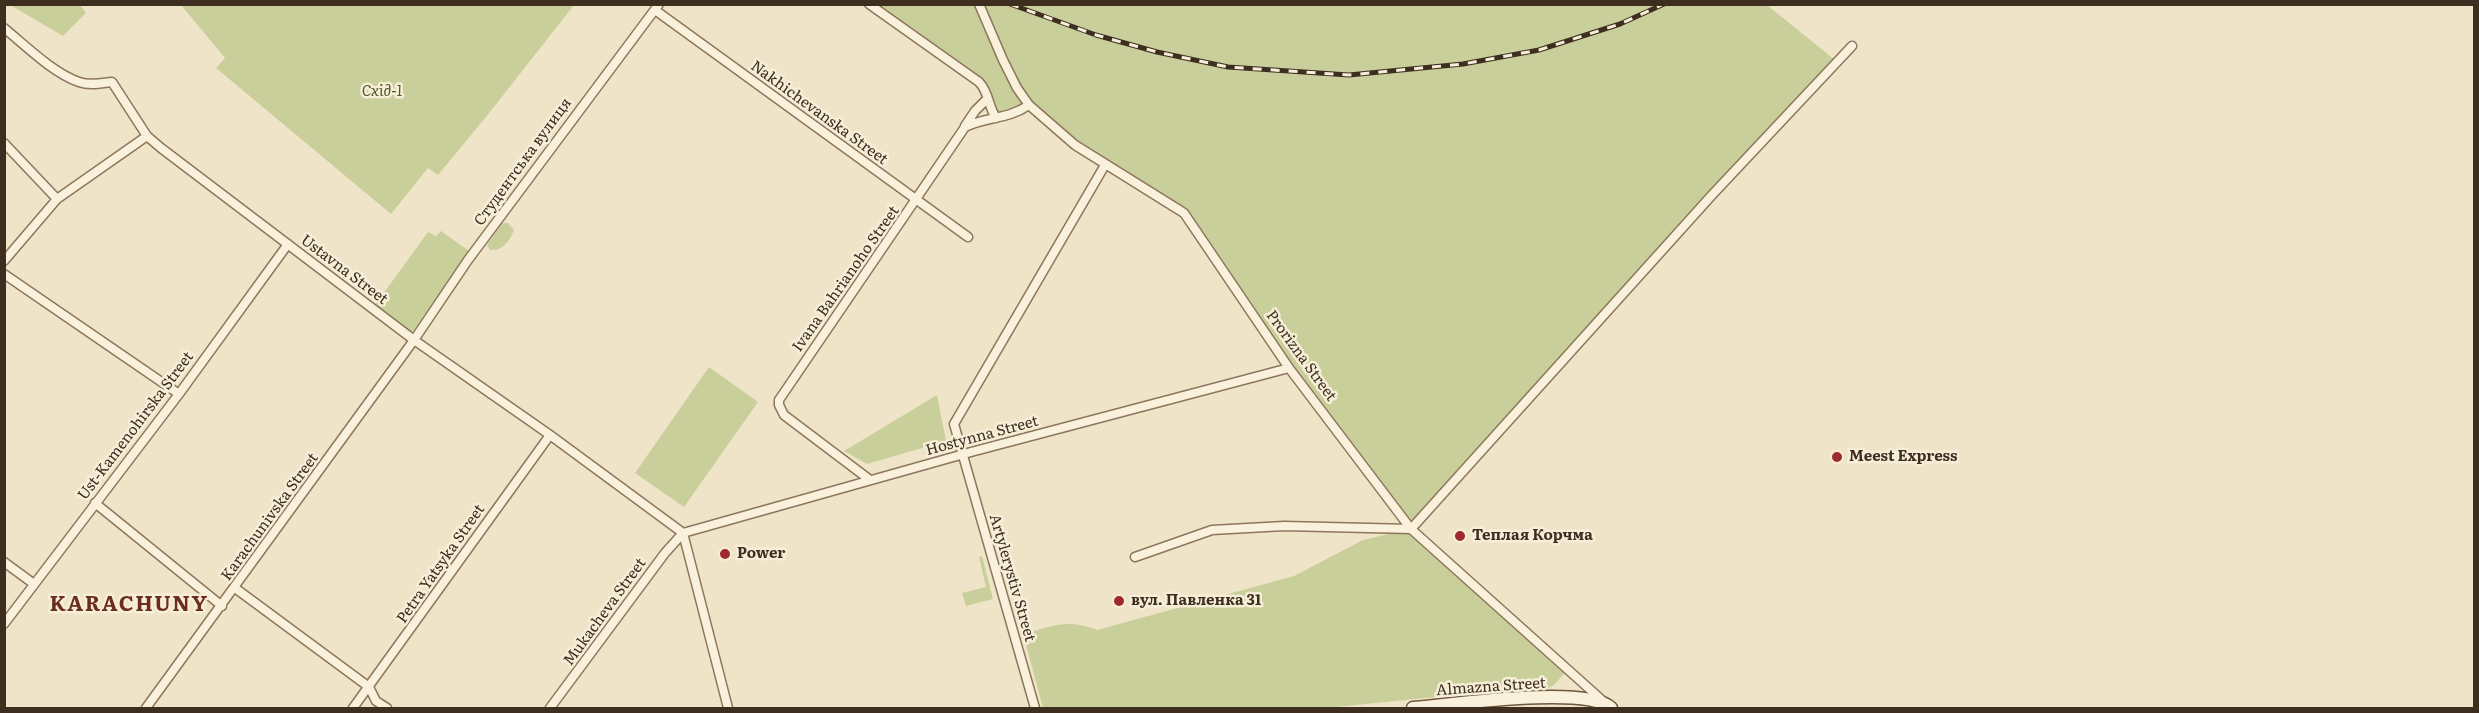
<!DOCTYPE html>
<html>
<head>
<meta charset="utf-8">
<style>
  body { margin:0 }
  #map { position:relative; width:2479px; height:713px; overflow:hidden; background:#f0e4c8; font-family:Literata,serif }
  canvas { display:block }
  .frame { position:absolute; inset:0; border:6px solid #3d2e20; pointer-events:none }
</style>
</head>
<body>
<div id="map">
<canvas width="2479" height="713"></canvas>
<div class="frame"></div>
</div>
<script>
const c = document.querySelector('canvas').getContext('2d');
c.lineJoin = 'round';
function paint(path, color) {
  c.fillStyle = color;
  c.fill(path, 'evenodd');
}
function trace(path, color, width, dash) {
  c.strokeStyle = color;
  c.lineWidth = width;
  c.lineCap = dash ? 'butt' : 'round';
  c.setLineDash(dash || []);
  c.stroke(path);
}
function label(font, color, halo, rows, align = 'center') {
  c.font = font + ' Literata,serif';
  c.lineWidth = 5;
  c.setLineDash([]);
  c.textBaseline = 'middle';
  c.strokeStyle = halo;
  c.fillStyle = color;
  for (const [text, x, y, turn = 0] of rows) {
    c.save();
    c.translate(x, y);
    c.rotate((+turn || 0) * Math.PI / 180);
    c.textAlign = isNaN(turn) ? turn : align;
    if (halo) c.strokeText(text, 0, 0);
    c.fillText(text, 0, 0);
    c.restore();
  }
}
paint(new Path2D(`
  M10,5H80L86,13L63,36Z
  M181,5H574L486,117L438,175L428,168L391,214L216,68L225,58Z
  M869,5H1767L1840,64L1712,195L1411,529L1568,669L1555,684L1543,692L1506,690L1326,708H1043L1023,634C1052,626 1068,618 1097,630L1294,576L1363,540L1410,529L1289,368L1184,213L1105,165L1029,105L996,118L985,89Z
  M502,223H508L514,230C510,241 503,251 490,250L487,245Z
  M441,231L469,251L413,331H409L375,305L428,232L436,236Z
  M709,367L758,402L684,507L635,473Z
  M937,395L946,441L867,464L844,451Z
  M982,556L993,599L966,606L962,593L986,587L979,557Z`), '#c9cf9b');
const street = new Path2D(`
  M869,4L979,82C989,92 988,106 996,118
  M979,4L1003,60L1017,88L1029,105L1075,145L1184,213L1289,368L1411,529L1604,702
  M655,10L968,237
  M4,28C26,46 53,73 79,82C90,86 102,83 112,82L147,136L161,148L414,340L550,435L683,533
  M965,126L975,111L987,99
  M4,143L57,199
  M4,261L57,199L147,136
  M4,274L179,394
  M870,480L784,415L779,405V400L965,127C987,116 1007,120 1029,105
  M95,503L222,606
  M683,533L971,452L1289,368
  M683,533L728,708
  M1135,557L1212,530L1284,526L1411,529L1712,195L1852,46
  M4,562L34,584
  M235,588L369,687L376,701L387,708
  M4,624L179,394L288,244
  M146,708L414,340L468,260L659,4
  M353,708L550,435
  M550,708L665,553L683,533
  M1035,708L954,424L1105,165`);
const secondary = new Path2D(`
  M1413,708C1450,705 1586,685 1611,708`);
trace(street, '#8d765c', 11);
trace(secondary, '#6f573f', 15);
trace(street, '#faf1dc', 8);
trace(secondary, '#faf1dc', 12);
const rail = new Path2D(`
  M1010,4L1096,35L1157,52L1228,67L1349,75L1463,64L1539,50L1620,24L1664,4`);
trace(rail, '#3d2e20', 5);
trace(rail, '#f7eed8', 3, [9]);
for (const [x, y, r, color] of [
  [1837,457,6,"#9e2a2b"],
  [1460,536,6,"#9e2a2b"],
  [725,554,6,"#9e2a2b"],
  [1119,601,6,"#9e2a2b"]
]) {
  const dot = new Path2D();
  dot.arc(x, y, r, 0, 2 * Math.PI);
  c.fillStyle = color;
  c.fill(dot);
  trace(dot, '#f7eed8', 2);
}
label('italic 15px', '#4d5a26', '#f7eed8', [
  ["Схід-1",382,92]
]);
label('15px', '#3d2e20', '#f7eed8', [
  ["Nakhichevanska Street",819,113,36],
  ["Студентська вулиця",523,162,-54],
  ["Ustavna Street",344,270,37],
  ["Ivana Bahrianoho Street",846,279,-55],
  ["Prorizna Street",1301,356,54],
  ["Ust-Kamenohirska Street",136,426,-53],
  ["Hostynna Street",982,436,-15],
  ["Karachunivska Street",270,517,-54],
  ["Petra Yatsyka Street",441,564,-55],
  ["Artylerystiv Street",1012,578,74],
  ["Mukacheva Street",605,612,-54],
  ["Almazna Street",1491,687,-4]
]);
label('bold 15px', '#3d2e20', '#f7eed8', [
  ["Meest Express",1849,457],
  ["Теплая Корчма",1472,536],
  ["Power",737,554],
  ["вул. Павленка 31",1131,601]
], 'left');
c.letterSpacing = '1.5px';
label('bold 21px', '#6b2e1e', '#f7eed8', [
  ["KARACHUNY",129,605]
]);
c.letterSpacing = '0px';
</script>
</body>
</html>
